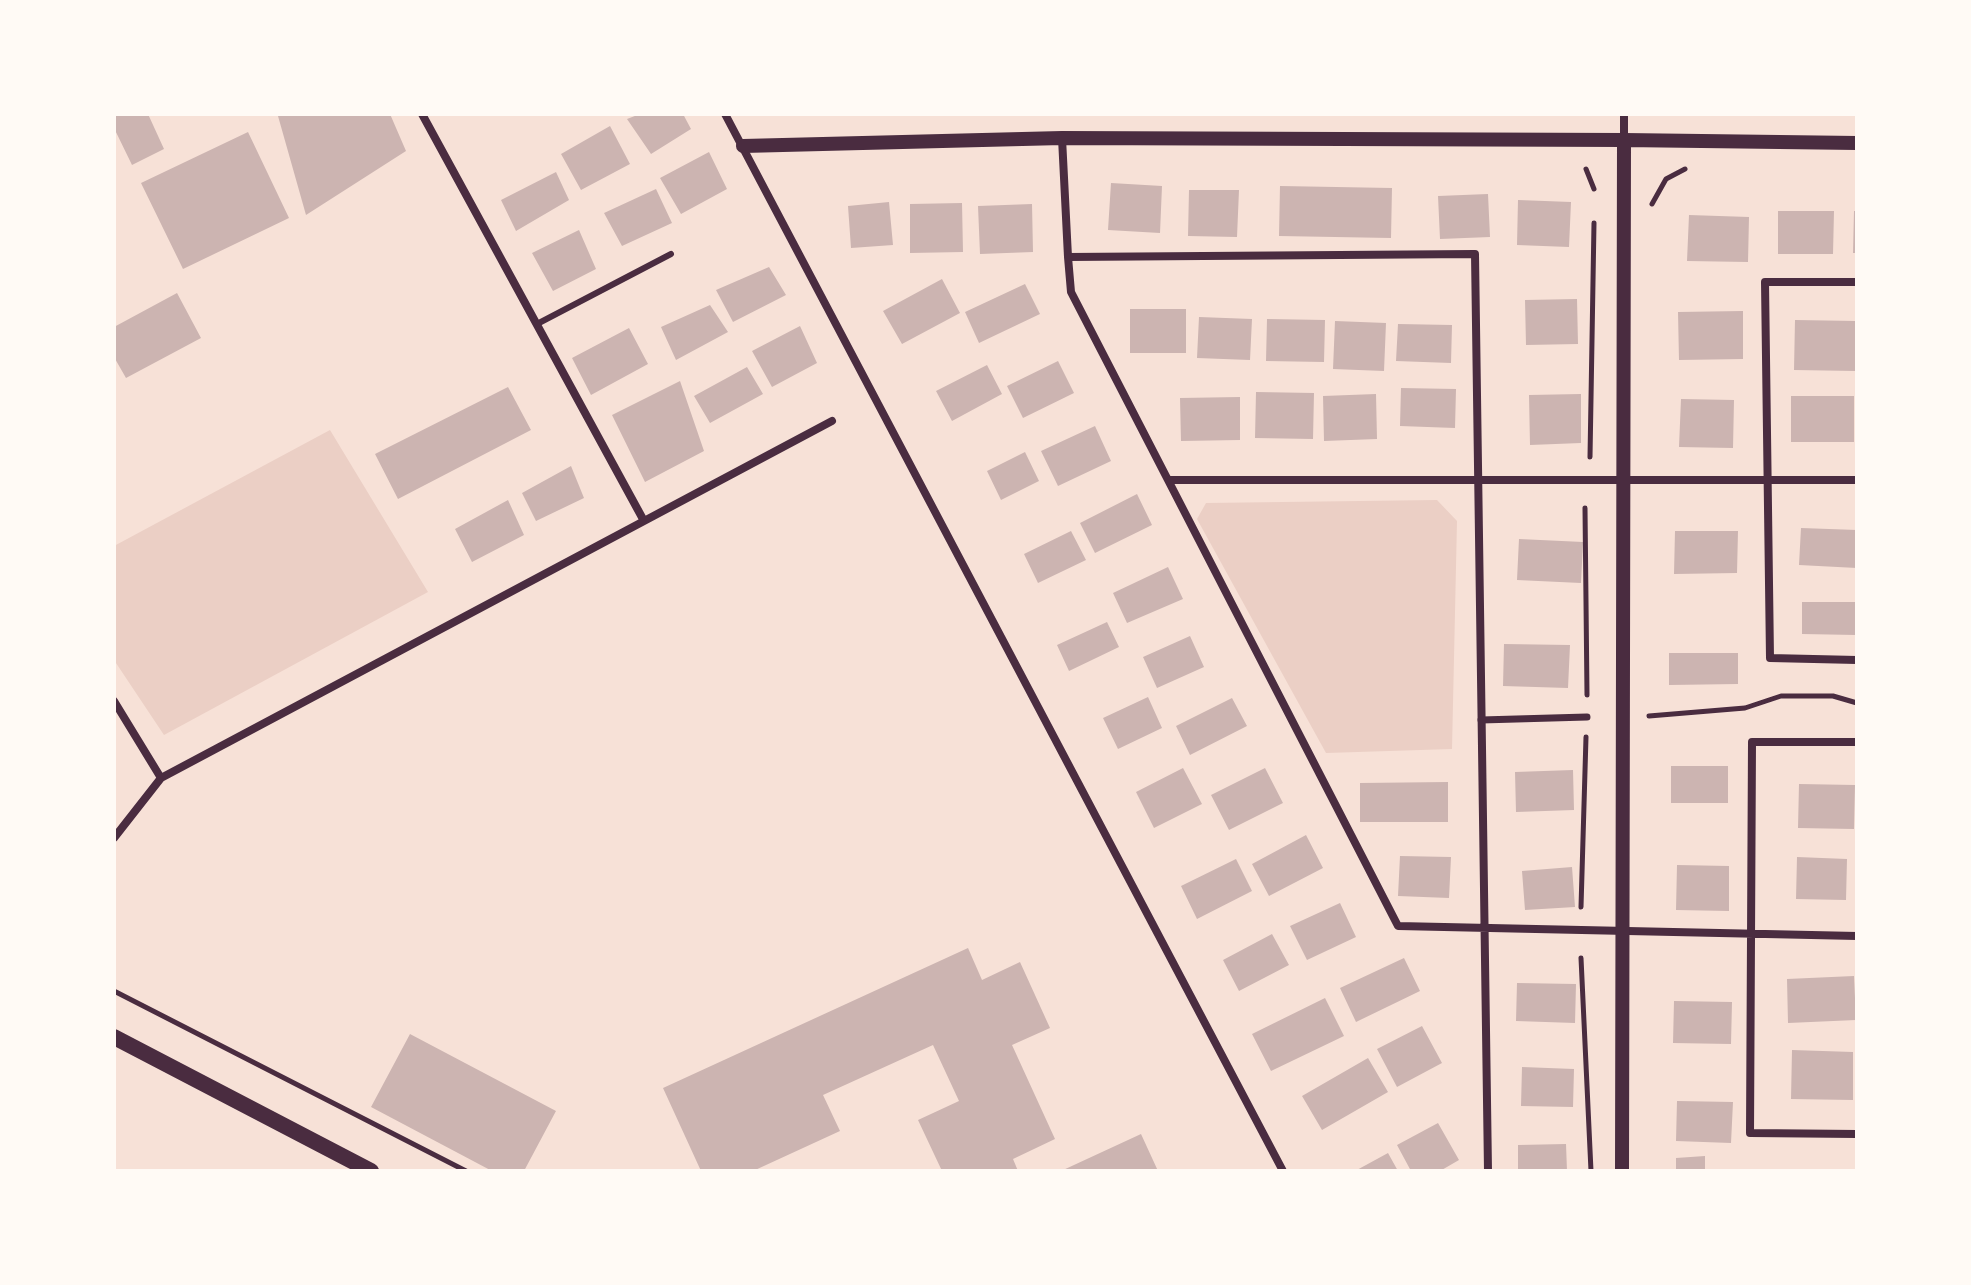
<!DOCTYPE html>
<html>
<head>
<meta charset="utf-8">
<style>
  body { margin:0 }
  #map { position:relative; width:1971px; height:1285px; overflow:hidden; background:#f7e1d7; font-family:"Times New Roman",serif }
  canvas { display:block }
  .frame { position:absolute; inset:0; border:116px solid #fffaf5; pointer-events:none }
</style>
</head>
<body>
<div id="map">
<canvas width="1971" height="1285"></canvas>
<div class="frame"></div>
</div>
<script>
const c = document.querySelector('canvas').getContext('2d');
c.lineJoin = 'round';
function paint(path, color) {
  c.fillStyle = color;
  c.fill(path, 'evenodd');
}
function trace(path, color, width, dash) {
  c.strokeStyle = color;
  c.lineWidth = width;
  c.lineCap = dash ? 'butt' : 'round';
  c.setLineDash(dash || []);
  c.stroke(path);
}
paint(new Path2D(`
  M330,430L428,592L164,735L114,660V546Z
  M1437,500L1457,521L1452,749L1326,753L1197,519L1206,503Z`), '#ebcfc5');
paint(new Path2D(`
  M114,114H148L164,149L132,165L114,128Z
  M283,114H390L406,151L306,215L278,116Z
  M640,114H683L691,129L651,154L627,119Z
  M610,126L630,164L581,190L561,154Z
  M248,132L289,218L183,269L141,183Z
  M709,152L727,189L681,214L660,178Z
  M556,172L569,200L516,231L501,200Z
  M1111,183L1162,186L1160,233L1108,230Z
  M1280,186L1392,188L1391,238L1279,236Z
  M656,189L672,223L622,246L604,213Z
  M1189,190H1239L1237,237L1188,236Z
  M1488,194L1490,237L1440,239L1438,196Z
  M1518,200L1571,202L1569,247L1517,245Z
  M889,202L893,245L851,248L848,206Z
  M962,203L963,252L910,253V204Z
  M1032,204L1033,252L980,254L978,206Z
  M1778,211H1834L1833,254H1778Z
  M1854,211H1857V253H1853Z
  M1689,215L1749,217L1748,262L1687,261Z
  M579,230L596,269L553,291L532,253Z
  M769,267L786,295L733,322L716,290Z
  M942,279L960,313L902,344L883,311Z
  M1025,284L1040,314L979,343L965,312Z
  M177,293L201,338L126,378L114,357V327Z
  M1577,299L1578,344L1526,345L1525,300Z
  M710,305L728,332L676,360L661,327Z
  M1130,309H1186V353H1130Z
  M1743,311V359L1679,360L1678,312Z
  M1199,317L1252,319L1250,360L1197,358Z
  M1267,319L1325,320L1324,362L1266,361Z
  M1795,320L1856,321V371L1794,370Z
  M1335,321L1386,323L1384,371L1333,369Z
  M1398,324L1452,325L1451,363L1396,361Z
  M800,326L817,363L772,387L752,351Z
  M629,328L648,364L591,395L572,358Z
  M1058,361L1074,393L1023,418L1007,386Z
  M987,365L1002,394L952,421L936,391Z
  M747,367L763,394L710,423L694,396Z
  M680,381L704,451L645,482L612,415Z
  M508,387L531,430L398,499L375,454Z
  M1401,388L1456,389L1455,428L1400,426Z
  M1256,392L1314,393L1313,439L1255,438Z
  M1376,394L1377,439L1324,441L1323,396Z
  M1581,394V443L1530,445L1529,395Z
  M1791,396H1854V442H1791Z
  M1240,397V440L1181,441L1180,398Z
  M1681,399L1734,400L1733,448L1679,447Z
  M1095,426L1111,461L1058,486L1041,451Z
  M1025,452L1039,481L1001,500L987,471Z
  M571,466L584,498L536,521L522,493Z
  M1137,494L1152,525L1095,553L1080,523Z
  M508,500L524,535L472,562L455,529Z
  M1801,528L1857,530V568L1799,565Z
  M1071,531L1086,560L1038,583L1024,554Z
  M1675,531H1738L1737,573L1674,574Z
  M1519,539L1583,542L1581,583L1517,580Z
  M1168,567L1183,599L1127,623L1113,593Z
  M1802,602H1856V635L1802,634Z
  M1107,622L1119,647L1069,671L1057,645Z
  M1190,636L1204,667L1157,688L1143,657Z
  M1504,644L1570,645L1568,688L1503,686Z
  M1669,653H1738V684L1669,685Z
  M1148,697L1162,728L1118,749L1103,718Z
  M1232,698L1247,726L1190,755L1176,726Z
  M1671,766H1728V803H1671Z
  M1183,768L1202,804L1154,828L1136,792Z
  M1265,768L1283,803L1229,830L1211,795Z
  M1573,770L1574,810L1516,812L1515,772Z
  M1448,782V822H1360V783Z
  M1799,784L1855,785L1854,829L1798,828Z
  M1306,835L1323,868L1269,896L1252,864Z
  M1400,856L1451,857L1449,898L1398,896Z
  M1797,857L1847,859L1846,900L1796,899Z
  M1236,859L1252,891L1197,919L1181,886Z
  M1677,865L1729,866V911L1676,910Z
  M1572,867L1575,907L1525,910L1522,871Z
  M1340,903L1356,937L1307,960L1290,926Z
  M1272,934L1289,965L1239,991L1223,960Z
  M968,948L982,980L1020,962L1050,1028L1012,1045L1055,1139L1013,1159L1018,1171H942L918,1120L959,1101L933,1045L823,1095L840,1131L753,1171H701L663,1088Z
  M1404,958L1420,991L1356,1022L1340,988Z
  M1854,976L1856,1020L1788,1023L1787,979Z
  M1517,983L1576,984L1575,1023L1516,1021Z
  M1325,998L1344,1036L1271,1071L1252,1034Z
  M1674,1001L1732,1002L1731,1044L1673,1043Z
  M1422,1026L1442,1063L1397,1087L1377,1049Z
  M410,1034L556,1111L524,1171H492L371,1107Z
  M1792,1050L1853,1052V1100L1791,1099Z
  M1368,1058L1388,1092L1322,1130L1302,1096Z
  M1522,1067L1574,1069L1573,1107L1521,1106Z
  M1677,1101L1733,1102L1731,1143L1676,1141Z
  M1438,1123L1459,1160L1440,1171H1411L1397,1145Z
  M1141,1134L1158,1171H1061Z
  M1566,1144L1567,1171H1518V1145Z
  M1388,1153L1398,1171H1355Z
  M1705,1156V1171H1676V1158Z`), '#ccb4b1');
trace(new Path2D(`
  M1586,169L1594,189
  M1652,204L1666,179L1685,169
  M1590,457L1594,223
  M1585,508L1587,695
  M1649,716L1745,708L1781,696H1833L1857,703
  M1581,907L1586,737
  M1581,958L1591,1171
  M114,991L466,1171`), '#4a2c40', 5);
trace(new Path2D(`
  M537,324L671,254`), '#4a2c40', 6);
trace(new Path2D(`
  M1481,720L1587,717`), '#4a2c40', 7);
trace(new Path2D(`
  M422,114L644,521
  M725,114L1283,1171
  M1062,138L1068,257L1475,254L1488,1171
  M1624,140V114
  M1068,257L1071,292L1168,480H1857
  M1857,282H1765L1770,658L1857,660
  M1168,480L1398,926L1857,936
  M114,701L161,778
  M1857,742H1752L1750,1133L1857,1134
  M114,838L161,778L832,421`), '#4a2c40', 8);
trace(new Path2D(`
  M1624,140L1857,143
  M743,146L1062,138L1624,140L1622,1171`), '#4a2c40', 14);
trace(new Path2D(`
  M114,1037L371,1171`), '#4a2c40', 16);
</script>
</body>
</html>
